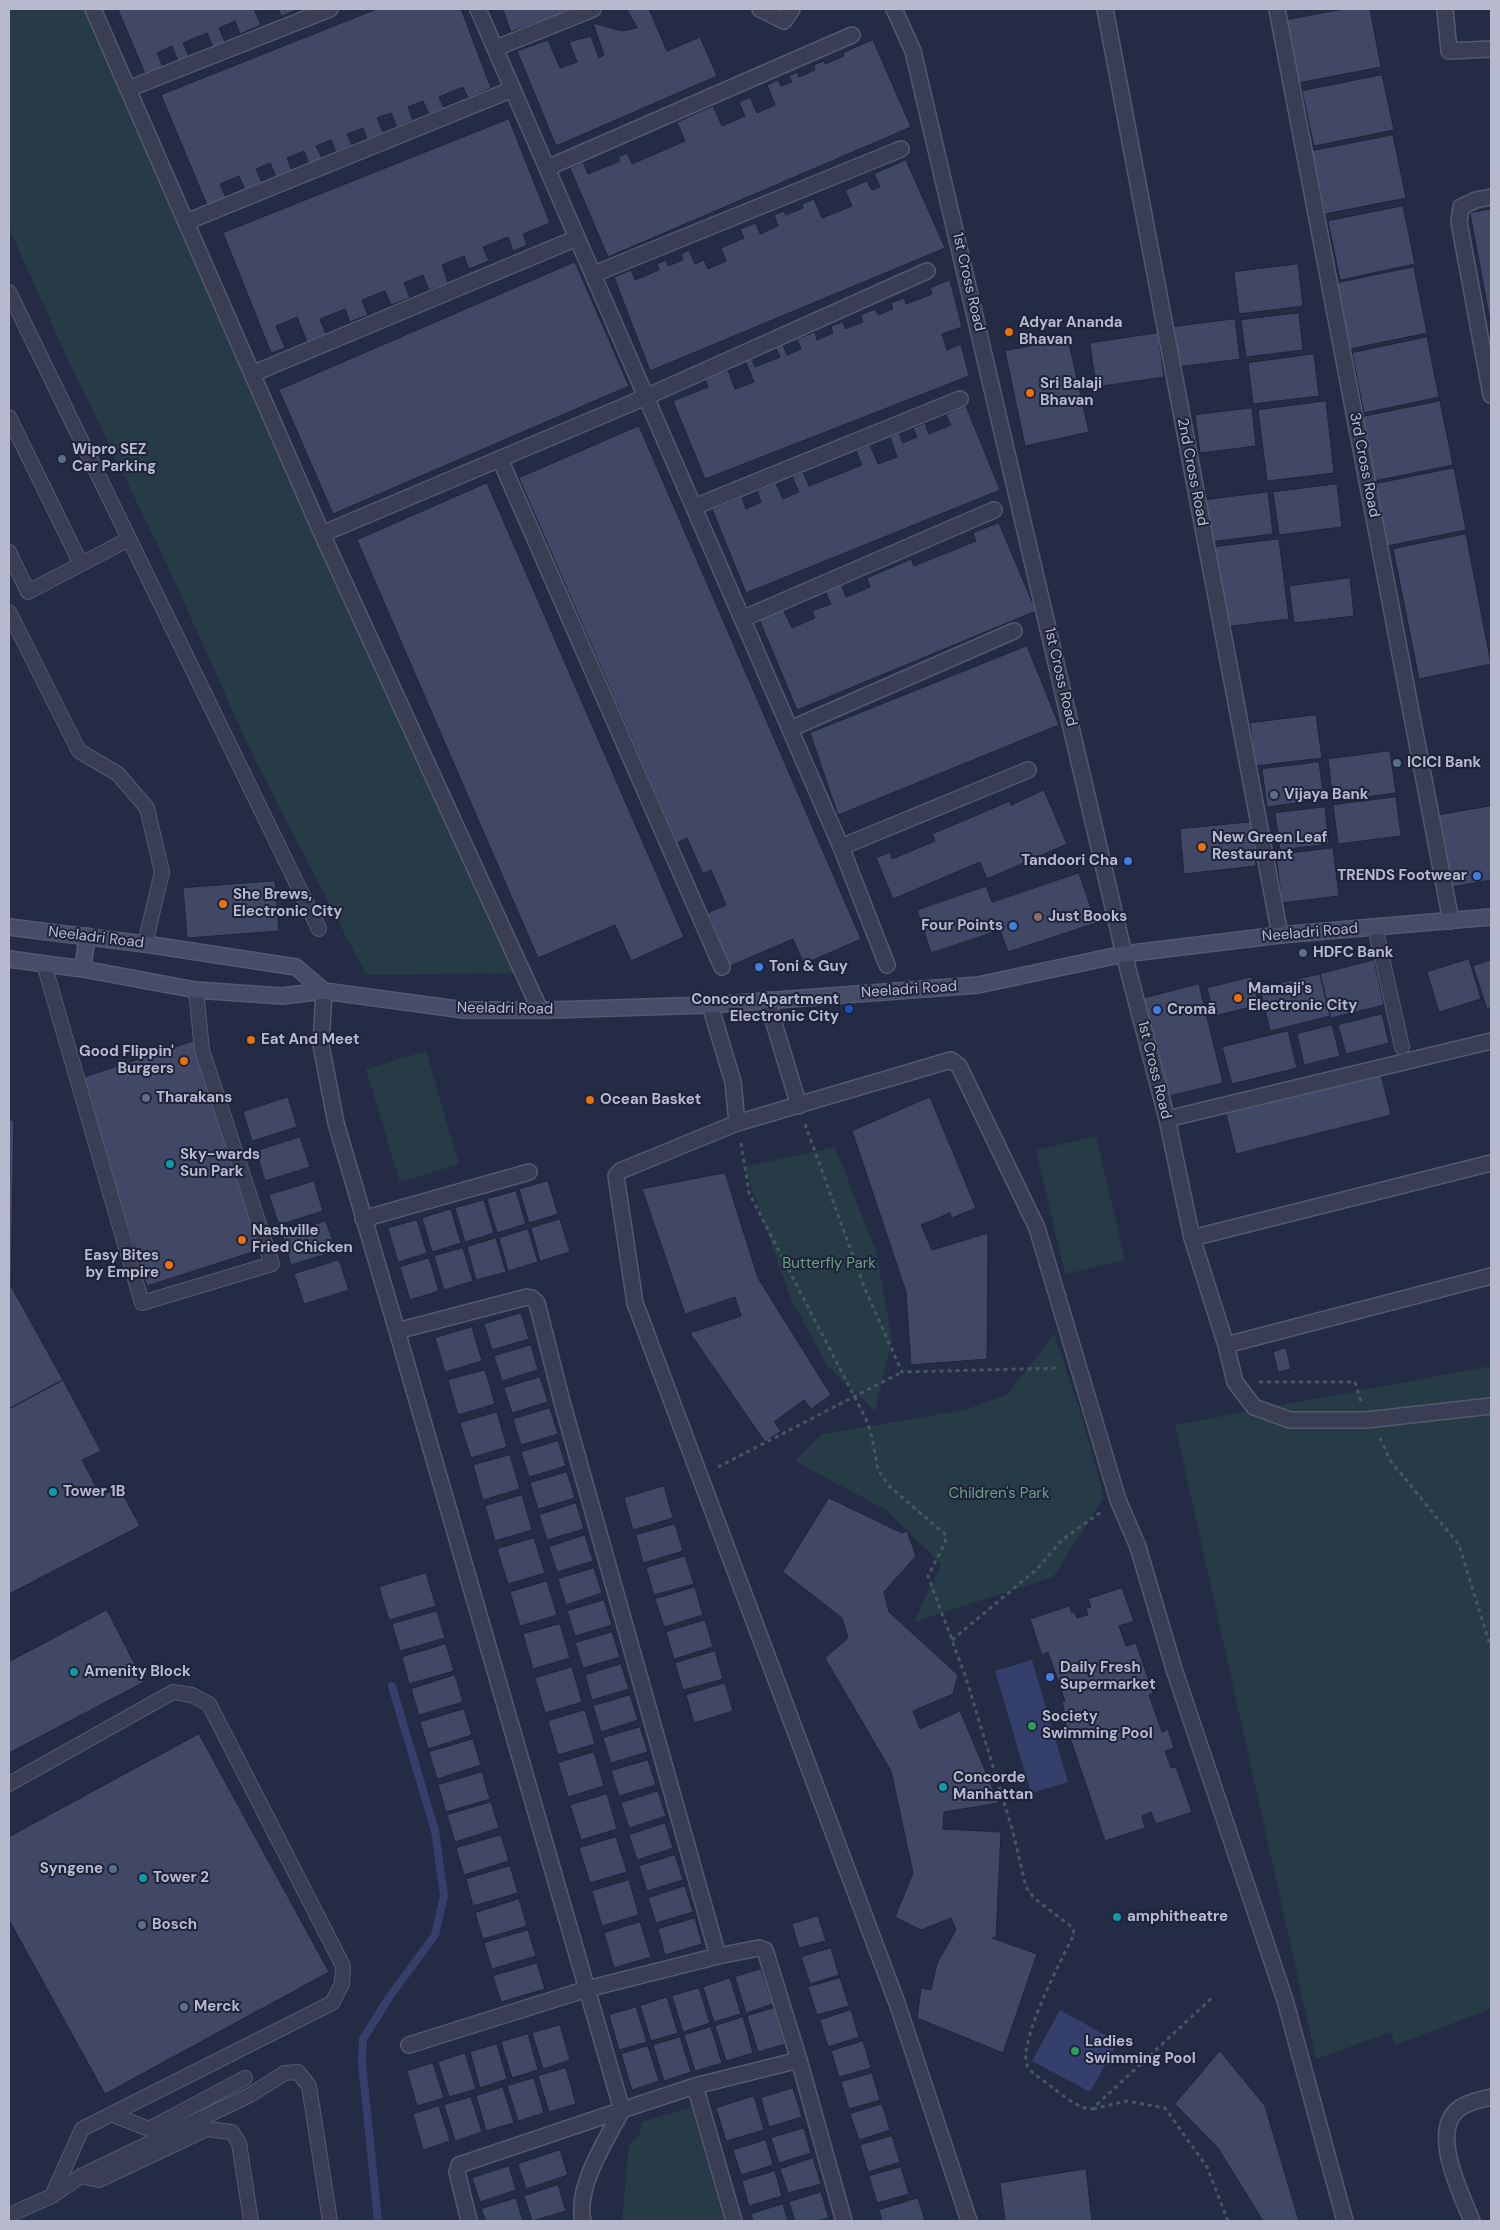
<!DOCTYPE html>
<html>
<head>
<meta charset="utf-8">
<style>
  body { margin:0 }
  #map { position:relative; width:1500px; height:2230px; overflow:hidden; background:#242b45; font-family:"DM Sans",sans-serif }
  canvas { display:block }
  .frame { position:absolute; inset:0; border:10px solid #b7bace; pointer-events:none }
</style>
</head>
<body>
<div id="map">
<canvas width="1500" height="2230"></canvas>
<div class="frame"></div>
</div>
<script>
const c = document.querySelector('canvas').getContext('2d');
c.lineJoin = 'round';
function paint(path, color) {
  c.fillStyle = color;
  c.fill(path, 'evenodd');
}
function trace(path, color, width, dash) {
  c.strokeStyle = color;
  c.lineWidth = width;
  c.lineCap = dash ? 'butt' : 'round';
  c.setLineDash(dash || []);
  c.stroke(path);
}
function label(font, color, halo, rows, align = 'center') {
  c.font = font + ' "DM Sans",sans-serif';
  c.lineWidth = 4;
  c.setLineDash([]);
  c.textBaseline = 'middle';
  c.strokeStyle = halo;
  c.fillStyle = color;
  for (const [text, x, y, turn = 0] of rows) {
    c.save();
    c.translate(x, y);
    c.rotate((+turn || 0) * Math.PI / 180);
    c.textAlign = isNaN(turn) ? turn : align;
    if (halo) c.strokeText(text, 0, 0);
    c.fillText(text, 0, 0);
    c.restore();
  }
}
paint(new Path2D(`
  M9,9H93L525,973L366,975L252,754L163,556L69,362L9,228Z
  M426,1051L459,1164L400,1182L366,1069Z
  M1096,1136L1125,1260L1065,1274L1036,1150Z
  M835,1147L876,1251L892,1340L875,1411L827,1366L790,1297L744,1167Z
  M1054,1334L1082,1417L1104,1497L1053,1577L914,1622L941,1564L886,1510L795,1461L822,1434L964,1410L1007,1395Z
  M1491,1366V2009L1395,2045L1391,2032L1316,2059L1175,1425Z
  M691,2107L724,2221H622L629,2144L639,2136L642,2122Z`), '#263b46');
paint(new Path2D(`
  M1032,1660L1068,1782L1031,1793L995,1671Z
  M1060,2010L1118,2042L1090,2092L1032,2061Z`), '#353f6c');
trace(new Path2D(`
  M378,2221L362,2063L363,2039L390,1996L435,1935L444,1896L435,1831L392,1686`), '#353f6c', 8);
const building = new Path2D(`
  M118,9H254L261,25L240,34L235,21L219,28L225,42L213,47L207,33L183,43L189,56L178,61L172,46L157,53L163,67L146,75Z
  M278,9H295L296,10L282,16Z
  M377,9H461L491,88L468,98L463,87L439,97L444,108L429,114L423,101L408,107L413,120L397,127L391,113L377,118L383,133L367,139L363,128L347,134L352,145L336,152L331,140L316,146L322,158L309,164L304,151L287,158L292,171L276,177L270,163L256,169L262,183L245,190L239,176L220,184L226,198L207,205L161,95Z
  M503,9H574L511,32Z
  M627,9H649L667,51L700,37L717,76L556,146L517,51L548,40L560,68L577,62L569,42L591,36L599,58L604,55L593,23L622,31L637,28Z
  M1344,9H1370L1381,67L1298,83L1286,20Z
  M873,40L911,127L608,257L570,168L583,162L588,174L620,161L618,157L627,153L632,164L685,141L677,122L713,106L722,126L745,116L739,102L750,97L757,113L775,105L767,85L778,80L781,86L792,82L789,76L797,72L799,77L815,70L814,65L824,61L825,64L844,56L843,53Z
  M1382,75L1394,130L1314,146L1302,91Z
  M509,119L550,223L523,234L527,245L513,251L508,237L483,247L489,261L469,269L464,256L442,265L448,283L429,290L423,275L404,283L410,298L391,305L385,291L362,300L368,315L350,322L345,309L320,319L326,334L307,342L297,317L276,326L285,348L271,353L223,233Z
  M1393,135L1406,198L1325,214L1312,151Z
  M906,160L945,248L650,371L614,277L631,270L635,280L659,270L657,264L666,260L668,266L683,260L681,254L689,250L695,264L704,260L708,269L726,261L721,248L744,238L740,229L756,223L760,234L778,226L774,215L784,211L786,215L803,208L802,204L814,199L822,218L852,206L845,190L867,181L872,190L880,187L874,174Z
  M1403,206L1415,264L1340,280L1328,221Z
  M1491,209V326L1470,213Z
  M575,262L629,386L333,514L279,390Z
  M1298,264L1303,306L1239,314L1234,272Z
  M1414,267L1427,333L1350,349L1337,283Z
  M950,280L962,327L942,334L947,350L961,344L969,376L705,479L673,401L708,387L705,379L728,370L735,389L754,382L745,360L751,357L755,367L780,357L776,348L783,345L787,355L801,349L797,339L815,332L817,340L833,333L831,326L843,322L845,329L863,322L861,315L875,309L878,315L893,309L891,303L904,298L906,304L932,294L930,288Z
  M1299,313L1303,350L1246,357L1241,320Z
  M1235,319L1240,359L1177,367L1172,327Z
  M1158,333L1164,377L1096,387L1090,343Z
  M1427,337L1439,397L1364,413L1352,353Z
  M1068,339L1089,432L1025,446L1005,351Z
  M1314,354L1319,396L1253,404L1248,363Z
  M1326,401L1334,473L1267,481L1258,410Z
  M1440,401L1453,465L1374,481L1361,417Z
  M966,406L1000,490L746,593L712,509L742,497L746,509L761,502L757,491L776,483L783,499L799,492L792,477L803,472L809,486L862,465L856,451L870,445L878,464L897,457L890,437L899,433L903,443L917,437L913,428L925,423L929,434L951,425L946,415Z
  M1252,408L1256,446L1200,453L1195,415Z
  M639,426L861,939L804,964L793,939L730,966L708,913L726,905L711,870L703,874L687,838L677,843L519,478Z
  M1454,468L1466,530L1387,546L1375,484Z
  M487,483L684,937L631,961L615,925L538,958L357,540Z
  M1337,484L1342,527L1279,535L1273,492Z
  M1268,492L1273,534L1210,542L1205,500Z
  M999,523L1036,611L797,710L759,619L783,609L792,628L815,618L812,611L831,604L825,591L841,584L846,597L870,587L867,578L911,559L914,566L976,541L973,533Z
  M1466,534L1491,664L1419,679L1393,549Z
  M1279,539L1289,619L1225,627L1215,547Z
  M1350,578L1354,616L1294,623L1289,586Z
  M1027,646L1059,725L838,815L810,733Z
  M1316,715L1322,758L1255,766L1250,723Z
  M1390,751L1396,793L1333,801L1328,759Z
  M1319,762L1324,799L1267,807L1262,769Z
  M1044,790L1067,844L987,879L980,862L893,899L876,858L890,852L892,859L935,841L932,834L1010,801L1011,805Z
  M1396,797L1401,836L1338,844L1333,805Z
  M1491,806V880L1452,887L1439,815Z
  M1325,807L1329,844L1280,850L1275,813Z
  M1252,822L1256,866L1184,874L1180,829Z
  M1333,848L1339,896L1282,903L1276,855Z
  M1079,873L1096,923L1008,952L1000,930L931,953L917,910L986,886L992,902Z
  M275,881L279,931L187,938L183,888Z
  M1469,959L1481,999L1439,1012L1427,972Z
  M1374,960L1384,1005L1331,1018L1320,974Z
  M1491,960V1007L1487,1009L1473,966Z
  M1320,974L1330,1016L1270,1031L1260,988Z
  M1252,977L1259,1005L1214,1016L1207,988Z
  M1199,984L1223,1083L1165,1097L1141,999Z
  M1382,1014L1389,1043L1346,1054L1338,1025Z
  M1332,1025L1340,1056L1304,1065L1297,1034Z
  M1288,1031L1297,1068L1232,1084L1222,1047Z
  M194,1041L262,1249L147,1286L79,1079Z
  M1381,1075L1391,1115L1236,1154L1226,1114Z
  M288,1097L297,1127L252,1141L243,1112Z
  M930,1097L976,1208L952,1218L950,1213L921,1225L932,1250L988,1233L987,1359L911,1365L906,1292L852,1131Z
  M9,1120H14L11,1286H9Z
  M300,1137L310,1167L265,1181L256,1151Z
  M725,1173L758,1278L831,1395L811,1409L804,1400L774,1422L781,1431L765,1442L690,1333L741,1316L735,1297L685,1314L642,1189Z
  M314,1181L323,1211L279,1225L269,1195Z
  M548,1181L558,1214L529,1223L519,1189Z
  M516,1191L526,1224L497,1233L487,1199Z
  M484,1200L494,1233L465,1242L455,1208Z
  M451,1209L461,1243L432,1252L422,1218Z
  M560,1219L570,1252L540,1261L531,1228Z
  M417,1220L427,1253L398,1262L388,1228Z
  M326,1221L336,1251L291,1265L282,1235Z
  M528,1229L538,1262L508,1271L499,1238Z
  M496,1238L506,1272L476,1280L467,1247Z
  M463,1248L473,1281L444,1290L434,1256Z
  M429,1258L439,1291L410,1300L400,1267Z
  M339,1260L349,1290L304,1304L294,1274Z
  M9,1286H11L63,1380L9,1409Z
  M521,1313L529,1339L492,1350L484,1324Z
  M472,1327L482,1361L445,1372L435,1338Z
  M531,1345L538,1370L502,1381L494,1356Z
  M1286,1348L1291,1369L1278,1372L1273,1352Z
  M485,1370L495,1404L458,1415L448,1380Z
  M540,1377L548,1402L512,1413L504,1388Z
  M63,1380L101,1451L82,1460L101,1496L119,1487L140,1526L9,1594V1409Z
  M550,1408L558,1434L521,1445L513,1419Z
  M497,1412L507,1447L471,1458L460,1423Z
  M558,1441L566,1466L529,1477L521,1452Z
  M510,1455L520,1489L483,1500L473,1465Z
  M567,1472L575,1498L538,1509L530,1483Z
  M664,1486L673,1518L633,1530L624,1498Z
  M522,1495L532,1530L495,1541L485,1506Z
  M829,1498L902,1533L907,1531L916,1556L884,1592L889,1612L958,1675L953,1694L913,1711L920,1729L960,1711L999,1803L944,1812L943,1829L1001,1832L996,1938H992L1037,1954L1003,2053L917,2018L921,1988L931,1990L937,1963L956,1930L951,1918L921,1930L895,1917L913,1873L891,1771L825,1658L848,1638L842,1618L783,1572Z
  M576,1503L584,1529L547,1540L539,1515Z
  M675,1524L683,1551L643,1563L636,1535Z
  M585,1535L593,1561L557,1572L549,1547Z
  M534,1538L545,1573L508,1584L497,1549Z
  M685,1556L694,1584L654,1595L646,1568Z
  M594,1568L602,1593L566,1605L558,1579Z
  M426,1573L436,1606L389,1620L379,1587Z
  M547,1581L557,1615L520,1626L510,1592Z
  M695,1587L703,1615L664,1627L655,1599Z
  M1122,1588L1134,1621L1119,1626L1126,1646L1136,1643L1153,1693L1149,1695L1162,1732L1168,1729L1174,1748L1165,1751L1171,1768L1176,1767L1192,1812L1156,1824L1151,1812L1142,1816L1145,1828L1105,1841L1061,1711L1064,1710L1062,1702L1065,1701L1048,1652L1042,1655L1030,1619L1069,1606L1072,1613L1075,1612L1077,1618L1088,1615L1086,1608L1091,1607L1088,1599Z
  M604,1600L612,1625L575,1636L567,1611Z
  M107,1610L144,1682L9,1753V1662Z
  M437,1611L445,1638L400,1651L392,1624Z
  M705,1620L713,1647L674,1659L666,1632Z
  M560,1624L570,1658L533,1669L523,1634Z
  M612,1632L620,1657L583,1668L575,1643Z
  M446,1644L454,1671L409,1684L402,1657Z
  M715,1651L723,1679L683,1690L675,1663Z
  M621,1664L629,1689L592,1700L585,1675Z
  M572,1667L582,1702L545,1713L535,1678Z
  M455,1675L463,1702L419,1715L411,1689Z
  M725,1683L733,1711L694,1723L686,1695Z
  M630,1695L638,1720L601,1732L593,1706Z
  M464,1709L472,1735L428,1749L420,1722Z
  M585,1710L595,1744L558,1755L548,1721Z
  M640,1727L648,1752L611,1763L603,1738Z
  M199,1734L329,1972L105,2094L9,1920V1837Z
  M473,1739L481,1765L437,1779L429,1752Z
  M594,1752L604,1786L568,1797L558,1763Z
  M648,1760L656,1785L619,1796L611,1771Z
  M482,1772L490,1799L446,1812L438,1785Z
  M658,1791L666,1816L629,1828L621,1803Z
  M607,1794L617,1829L581,1840L570,1805Z
  M491,1802L499,1828L455,1842L447,1815Z
  M665,1823L673,1848L637,1860L629,1835Z
  M501,1835L509,1861L464,1875L456,1848Z
  M616,1837L627,1872L590,1883L579,1848Z
  M675,1855L683,1880L647,1891L639,1866Z
  M510,1866L518,1893L473,1906L466,1879Z
  M629,1880L639,1915L602,1926L592,1891Z
  M685,1886L693,1912L656,1923L648,1898Z
  M519,1899L527,1926L483,1939L475,1913Z
  M818,1916L826,1941L799,1948L792,1924Z
  M695,1918L702,1944L665,1955L658,1929Z
  M640,1922L651,1957L614,1968L604,1933Z
  M528,1930L536,1956L492,1969L484,1943Z
  M831,1948L839,1975L810,1984L801,1957Z
  M537,1963L545,1989L501,2002L493,1976Z
  M761,1969L773,2004L746,2013L735,1977Z
  M730,1978L741,2014L714,2022L703,1987Z
  M840,1978L849,2006L817,2015L808,1987Z
  M699,1988L710,2023L683,2032L672,1996Z
  M667,1997L678,2033L651,2041L640,2006Z
  M636,2007L647,2042L619,2050L609,2015Z
  M774,2008L785,2044L758,2052L747,2016Z
  M851,2010L859,2037L828,2047L820,2020Z
  M743,2017L753,2053L726,2061L715,2026Z
  M560,2025L570,2060L543,2069L532,2033Z
  M711,2027L722,2063L695,2071L684,2035Z
  M528,2034L538,2070L512,2078L501,2042Z
  M680,2037L691,2072L664,2081L653,2045Z
  M863,2041L871,2068L839,2077L831,2051Z
  M497,2044L507,2079L480,2088L470,2052Z
  M648,2046L659,2081L632,2090L621,2054Z
  M1220,2051L1265,2106L1299,2221H1263L1218,2148L1175,2104Z
  M465,2053L476,2089L449,2097L438,2062Z
  M433,2063L444,2098L417,2106L407,2071Z
  M566,2068L576,2104L549,2112L538,2076Z
  M872,2073L880,2100L849,2109L841,2082Z
  M534,2078L544,2113L518,2121L507,2086Z
  M503,2087L514,2123L486,2131L476,2096Z
  M793,2088L802,2117L769,2127L761,2098Z
  M754,2096L764,2130L726,2141L716,2108Z
  M471,2097L482,2132L455,2141L444,2105Z
  M882,2104L890,2130L859,2140L850,2114Z
  M439,2106L450,2141L423,2150L413,2114Z
  M804,2128L811,2153L779,2163L771,2138Z
  M892,2136L900,2162L868,2172L860,2145Z
  M766,2140L773,2165L741,2175L733,2150Z
  M560,2150L568,2175L526,2189L518,2164Z
  M813,2158L821,2184L788,2193L780,2169Z
  M509,2166L516,2190L480,2202L472,2178Z
  M901,2167L909,2194L877,2203L869,2176Z
  M1086,2169L1092,2221H1005L1000,2183Z
  M775,2171L782,2196L749,2206L742,2181Z
  M558,2185L566,2211L532,2221L524,2196Z
  M821,2192L829,2218L816,2221H795L789,2202Z
  M516,2198L523,2221H486L481,2209Z
  M918,2198L925,2221H882L879,2210Z
  M783,2204L788,2221H753L751,2214Z`);
paint(building, '#414865');
trace(building, '#20253c', 1);
const service = new Path2D(`
  M9,292L319,929
  M9,417L81,564
  M9,552L28,592L129,539
  M9,612L79,751L118,774L147,808L162,872L145,944
  M1375,927L1402,1047
  M44,964L142,1303L272,1264L202,1050L196,990
  M9,1784L173,1692L192,1695L209,1704L343,1966L342,1984L332,2003L82,2129L52,2196
  M111,2114L149,2129L245,2078
  M81,2176L99,2180L207,2129L232,2132L239,2143L251,2221
  M9,2215L52,2196L81,2176L250,2095L285,2073L298,2072L309,2086L330,2221`);
const minor = new Path2D(`
  M93,9L322,534L540,1010
  M478,9L841,847L887,965
  M760,9L784,21L792,9
  M894,9L913,51L1124,954L1167,1119L1192,1238L1226,1345L1235,1382L1254,1407L1290,1420H1366L1491,1406
  M1105,9L1280,935
  M1277,9L1451,921
  M1445,9L1449,51L1491,49
  M496,48L593,9
  M128,89L330,9
  M547,168L852,35
  M1491,197L1476,200L1461,207L1459,222L1491,395
  M186,222L513,89
  M594,274L901,149
  M252,374L577,238
  M500,459L722,967
  M694,507L960,399
  M322,534L646,397L927,271
  M742,619L994,510
  M790,729L1014,631
  M841,847L1028,770
  M324,991L321,1045L336,1123L397,1331L527,1297L532,1298L537,1303L562,1402L718,1956L759,1948L765,1950L799,2060L695,2086L622,2110L587,1989L718,1956
  M767,1000L799,1106
  M710,1005L733,1082L737,1123
  M1167,1119L1491,1041
  M363,1219L529,1172
  M1192,1238L1491,1163
  M397,1331L587,1989L409,2045
  M1226,1345L1491,1276
  M799,2060L844,2221
  M695,2086L734,2221
  M469,2221L457,2172L459,2165L622,2110C607,2139 575,2187 583,2221
  M969,2221L897,2003L635,1303L616,1176L620,1171L737,1123L951,1060L959,1066L1037,1228L1118,1500L1138,1547L1174,1669L1285,2000L1345,2221
  M1472,2221C1461,2193 1425,2124 1465,2105C1473,2101 1483,2099 1491,2097`);
const secondary = new Path2D(`
  M9,927L145,944L296,967L324,991
  M9,959L83,969L196,990L282,996L324,991L464,1010H551L710,1005L978,985L1124,954L1280,935L1491,917
  M83,969L87,936`);
trace(service, '#55596f', 16);
trace(minor, '#55596f', 18);
trace(secondary, '#55596f', 18);
trace(new Path2D(`
  M805,1124L865,1289L902,1372L1059,1368
  M741,1143L749,1193L866,1419L872,1437L878,1470L890,1487L946,1535L945,1543L928,1576L965,1675L1013,1832L1026,1887L1034,1898L1073,1928L1074,1934C1063,1957 1015,2046 1028,2067C1033,2075 1045,2081 1052,2087C1062,2095 1079,2109 1092,2109L1213,1997
  M1259,1382H1355L1361,1402
  M1380,1438L1390,1460L1459,1545L1491,1648
  M718,1467L902,1372
  M952,1640L1037,1569L1062,1540L1101,1512
  M1093,2109L1126,2101L1165,2108L1207,2167L1228,2221`), '#455862', 3, [4, 4]);
trace(service, '#393e54', 14);
trace(minor, '#393e54', 15);
trace(secondary, '#474c68', 15);
for (const [x, y, r, color] of [
  [1009,332,5,"#e8710a"],
  [1030,393,5,"#e8710a"],
  [62,459,5,"#5c6f8a"],
  [1397,763,5,"#5c6f8a"],
  [1274,795,5,"#5c6f8a"],
  [1202,847,5,"#e8710a"],
  [1128,861,5,"#3f7fe0"],
  [1477,876,5,"#3f7fe0"],
  [223,904,5,"#e8710a"],
  [1038,917,5,"#8d6e63"],
  [1013,926,5,"#3f7fe0"],
  [1303,953,5,"#5c6f8a"],
  [759,967,5,"#3f7fe0"],
  [1238,998,5,"#e8710a"],
  [849,1009,5,"#1a4fb4"],
  [1157,1010,5,"#3f7fe0"],
  [251,1040,5,"#e8710a"],
  [184,1061,5,"#e8710a"],
  [146,1098,5,"#5c6f8a"],
  [590,1100,5,"#e8710a"],
  [170,1164,5,"#0f9aa8"],
  [242,1240,5,"#e8710a"],
  [169,1265,5,"#e8710a"],
  [53,1492,5,"#0f9aa8"],
  [74,1672,5,"#0f9aa8"],
  [1050,1677,5,"#3f7fe0"],
  [1032,1726,5,"#2e9e5b"],
  [943,1787,5,"#0f9aa8"],
  [113,1869,5,"#5c6f8a"],
  [143,1878,5,"#0f9aa8"],
  [1117,1917,5,"#0f9aa8"],
  [142,1925,5,"#5c6f8a"],
  [184,2007,5,"#5c6f8a"],
  [1075,2051,5,"#2e9e5b"]
]) {
  const dot = new Path2D();
  dot.arc(x, y, r, 0, 2 * Math.PI);
  c.fillStyle = color;
  c.fill(dot);
  trace(dot, '#1e233a', 2);
}
label('15px', '#b7bace', '#1e233a', [
  ["1st Cross Road",968,282,77],
  ["3rd Cross Road",1364,465,79],
  ["2nd Cross Road",1192,472,79],
  ["1st Cross Road",1060,677,77],
  ["Neeladri Road",1310,933,-5],
  ["Neeladri Road",96,938,7],
  ["Neeladri Road",909,990,-4],
  ["Neeladri Road",505,1009,1],
  ["1st Cross Road",1154,1070,76]
]);
label('bold 15px', '#b7bace', '#1e233a', [
  ["Adyar Ananda",1019,323],
  ["Bhavan",1019,340],
  ["Sri Balaji",1040,384],
  ["Bhavan",1040,401],
  ["Wipro SEZ",72,450],
  ["Car Parking",72,467],
  ["ICICI Bank",1407,763],
  ["Vijaya Bank",1284,795],
  ["New Green Leaf",1212,838],
  ["Restaurant",1212,855],
  ["Tandoori Cha",1118,861,"right"],
  ["TRENDS Footwear",1467,876,"right"],
  ["She Brews,",233,895],
  ["Electronic City",233,912],
  ["Just Books",1048,917],
  ["Four Points",1003,926,"right"],
  ["HDFC Bank",1313,953],
  ["Toni & Guy",769,967],
  ["Mamaji's",1248,989],
  ["Electronic City",1248,1006],
  ["Concord Apartment",839,1000,"right"],
  ["Electronic City",839,1017,"right"],
  ["Cromā",1167,1010],
  ["Eat And Meet",261,1040],
  ["Good Flippin'",174,1052,"right"],
  ["Burgers",174,1069,"right"],
  ["Tharakans",156,1098],
  ["Ocean Basket",600,1100],
  ["Sky-wards",180,1155],
  ["Sun Park",180,1172],
  ["Nashville",252,1231],
  ["Fried Chicken",252,1248],
  ["Easy Bites",159,1256,"right"],
  ["by Empire",159,1273,"right"],
  ["Tower 1B",63,1492],
  ["Daily Fresh",1060,1668],
  ["Supermarket",1060,1685],
  ["Amenity Block",84,1672],
  ["Society",1042,1717],
  ["Swimming Pool",1042,1734],
  ["Concorde",953,1778],
  ["Manhattan",953,1795],
  ["Syngene",103,1869,"right"],
  ["Tower 2",153,1878],
  ["amphitheatre",1127,1917],
  ["Bosch",152,1925],
  ["Merck",194,2007],
  ["Ladies",1085,2042],
  ["Swimming Pool",1085,2059]
], 'left');
label('15px', '#6ba184', '#1e233a', [
  ["Butterfly Park",829,1264],
  ["Children's Park",999,1494]
]);
</script>
</body>
</html>
